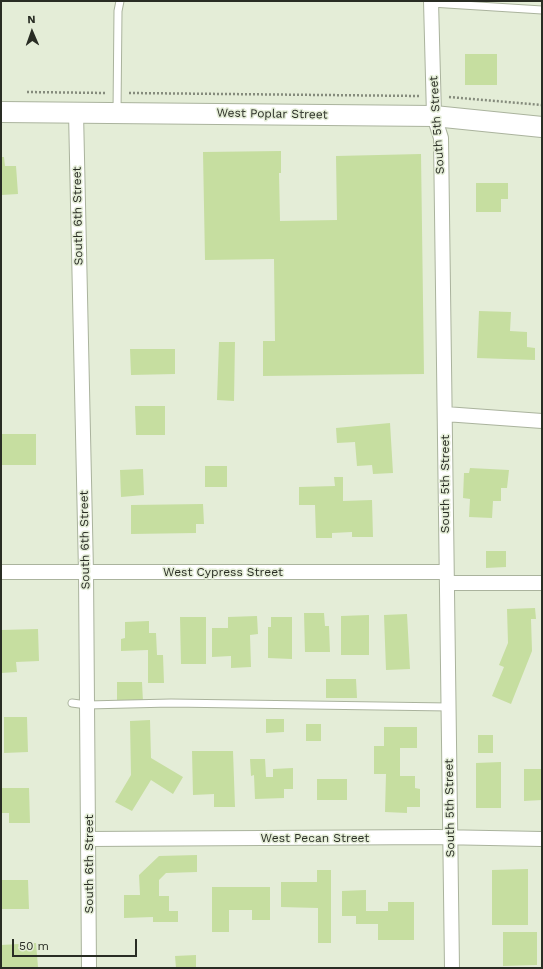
<!DOCTYPE html>
<html>
<head>
<meta charset="utf-8">
<style>
  body { margin:0 }
  #map { position:relative; width:543px; height:969px; overflow:hidden; background:#e4edd7; font-family:"Work Sans",sans-serif }
  canvas { display:block }
  .frame { position:absolute; inset:0; border:2px solid #292d24; pointer-events:none }
  .north { position:absolute; left:12px; top:12px; width:40px; height:40px; -webkit-text-stroke:3px #e4edd7; paint-order:stroke; rotate:358deg; font-size:11px; font-weight:700; line-height:16px; text-align:center; color:#292d24 }
  .north::after { content:''; display:block; margin:auto; width:14px; height:18px; background:#292d24; clip-path:polygon(50% 0,100% 100%,50% 72%,0 100%) }
  .scale { position:absolute; left:12px; top:939px; width:125px; height:18px; box-sizing:border-box; border:2px solid #292d24; border-top:0; padding-left:5px; font-size:12px; line-height:14px; white-space:nowrap; color:#292d24; -webkit-text-stroke:3px #e4edd7; paint-order:stroke }
</style>
</head>
<body>
<div id="map">
<canvas width="543" height="969"></canvas>
<div class="frame"></div>
<div class="north">N</div>
<div class="scale">50 m</div>
</div>
<script>
const c = document.querySelector('canvas').getContext('2d');
c.lineJoin = 'round';
function paint(path, color) {
  c.fillStyle = color;
  c.fill(path, 'evenodd');
}
function trace(path, color, width, dash) {
  c.strokeStyle = color;
  c.lineWidth = width;
  c.lineCap = dash ? 'butt' : 'round';
  c.setLineDash(dash || []);
  c.stroke(path);
}
function label(font, color, halo, rows, align = 'center') {
  c.font = font + ' "Work Sans",sans-serif';
  c.lineWidth = 3;
  c.setLineDash([]);
  c.textBaseline = 'middle';
  c.strokeStyle = halo;
  c.fillStyle = color;
  for (const [text, x, y, turn = 0] of rows) {
    c.save();
    c.translate(x, y);
    c.rotate((+turn || 0) * Math.PI / 180);
    c.textAlign = isNaN(turn) ? turn : align;
    if (halo) c.strokeText(text, 0, 0);
    c.fillText(text, 0, 0);
    c.restore();
  }
}
paint(new Path2D(`
  M465,54H497V85H465Z
  M281,151V173H279L280,221L337,220L336,156L421,154L424,374L263,376V341H275L274,259L205,260L203,152Z
  M1,157H4L5,166H16L18,194L1,195Z
  M476,183H508V199H501V212H476Z
  M479,311L511,312L510,331L527,332V347L535,348V360L477,358Z
  M219,342H235L234,401L217,400Z
  M130,349H175V374L131,375Z
  M135,406H165V435H136Z
  M390,423L393,473L373,474L372,465L357,466L355,442L337,443L336,428Z
  M1,434H36V465H1Z
  M205,466H227V487H205Z
  M470,468L509,470L507,488H501V501H493L492,518L469,517L470,499L463,498L464,473H469Z
  M143,469L144,495L121,497L120,470Z
  M334,477H343V501L372,500L373,537H352V532L332,533V538H316L315,505H299V487L335,486Z
  M203,504L204,524H196V533L131,534V505Z
  M486,551H506V567L486,568Z
  M535,608L536,619H531L532,651L511,704L492,696L504,667L499,665L508,643L507,609Z
  M304,613H324L325,626H329L330,652H305Z
  M407,614L410,669L386,670L384,615Z
  M369,615V655H341V616Z
  M257,616L258,634L250,635L251,667L231,668V656L212,657V628H228V617Z
  M180,617H206V664H181Z
  M271,617H292V659L268,658V627H271Z
  M149,621V633H156L157,655H163L164,683H148V650L121,651V639L125,638V622Z
  M38,629L39,661L16,662L17,672L1,673V630Z
  M326,679H356L357,698H326Z
  M117,682H142L143,702H117Z
  M4,717H27L28,752L4,753Z
  M266,719H284V732L266,733Z
  M150,720L151,758L183,777L173,794L151,780L132,811L115,802L131,775L130,721Z
  M306,724H321V741H306Z
  M384,727H417V748H400V776H415V788L420,789V807H407V813L385,812L386,774H374V746H384Z
  M478,735H493V753H478Z
  M192,751H233L235,807H214V794L193,795Z
  M250,759H265L266,777H273V769L293,768V789H284V798L255,799L254,775L251,776Z
  M501,762V808H476V763Z
  M524,769H542V800L524,801Z
  M317,779H347V800H317Z
  M1,788H29L30,823H9V813H1Z
  M197,855V872L166,873L159,880V896H169V911H178V922H153V917L124,918V895H140L139,875L159,856Z
  M528,869V925H492V870Z
  M317,870H331V943H318V908L281,907V882H317Z
  M1,880H28L29,909H1Z
  M212,887H270V920H252V910H229V932H212Z
  M366,890V911H388V902H414V940H378V924H356V916H342V891Z
  M503,932H537V965L503,966Z
  M36,943L38,967L1,968V945Z
  M196,955V968H176L175,956Z`), '#c6dea0');
const lane = new Path2D(`
  M431,3L542,10
  M117,112L118,11L120,1
  M72,703L87,705L171,703L449,707`);
const street = new Path2D(`
  M431,1L434,116L441,138L452,968
  M76,112L86,572L89,968
  M445,414L542,421
  M1,572H446
  M448,583H542
  M88,839L437,837L542,839`);
const secondary = new Path2D(`
  M1,112L434,116L542,127`);
trace(lane, '#aab39d', 9);
trace(street, '#aab39d', 16);
trace(secondary, '#aab39d', 22);
trace(new Path2D(`
  M27,92L106,93
  M129,93L420,96
  M449,97L542,105`), '#858b7c', 2.5, [2, 2]);
trace(lane, '#fff', 7);
trace(street, '#fff', 14);
trace(secondary, '#fff', 20);
label('12px', '#292d24', '#e4edd7', [
  ["West Poplar Street",272,114,1],
  ["South 5th Street",437,125,-94],
  ["South 6th Street",78,216,-91],
  ["South 5th Street",445,484,-90],
  ["South 6th Street",85,540,-91],
  ["West Cypress Street",223,572],
  ["South 5th Street",450,808,-91],
  ["West Pecan Street",315,838],
  ["South 6th Street",89,864,-90]
]);
</script>
</body>
</html>
